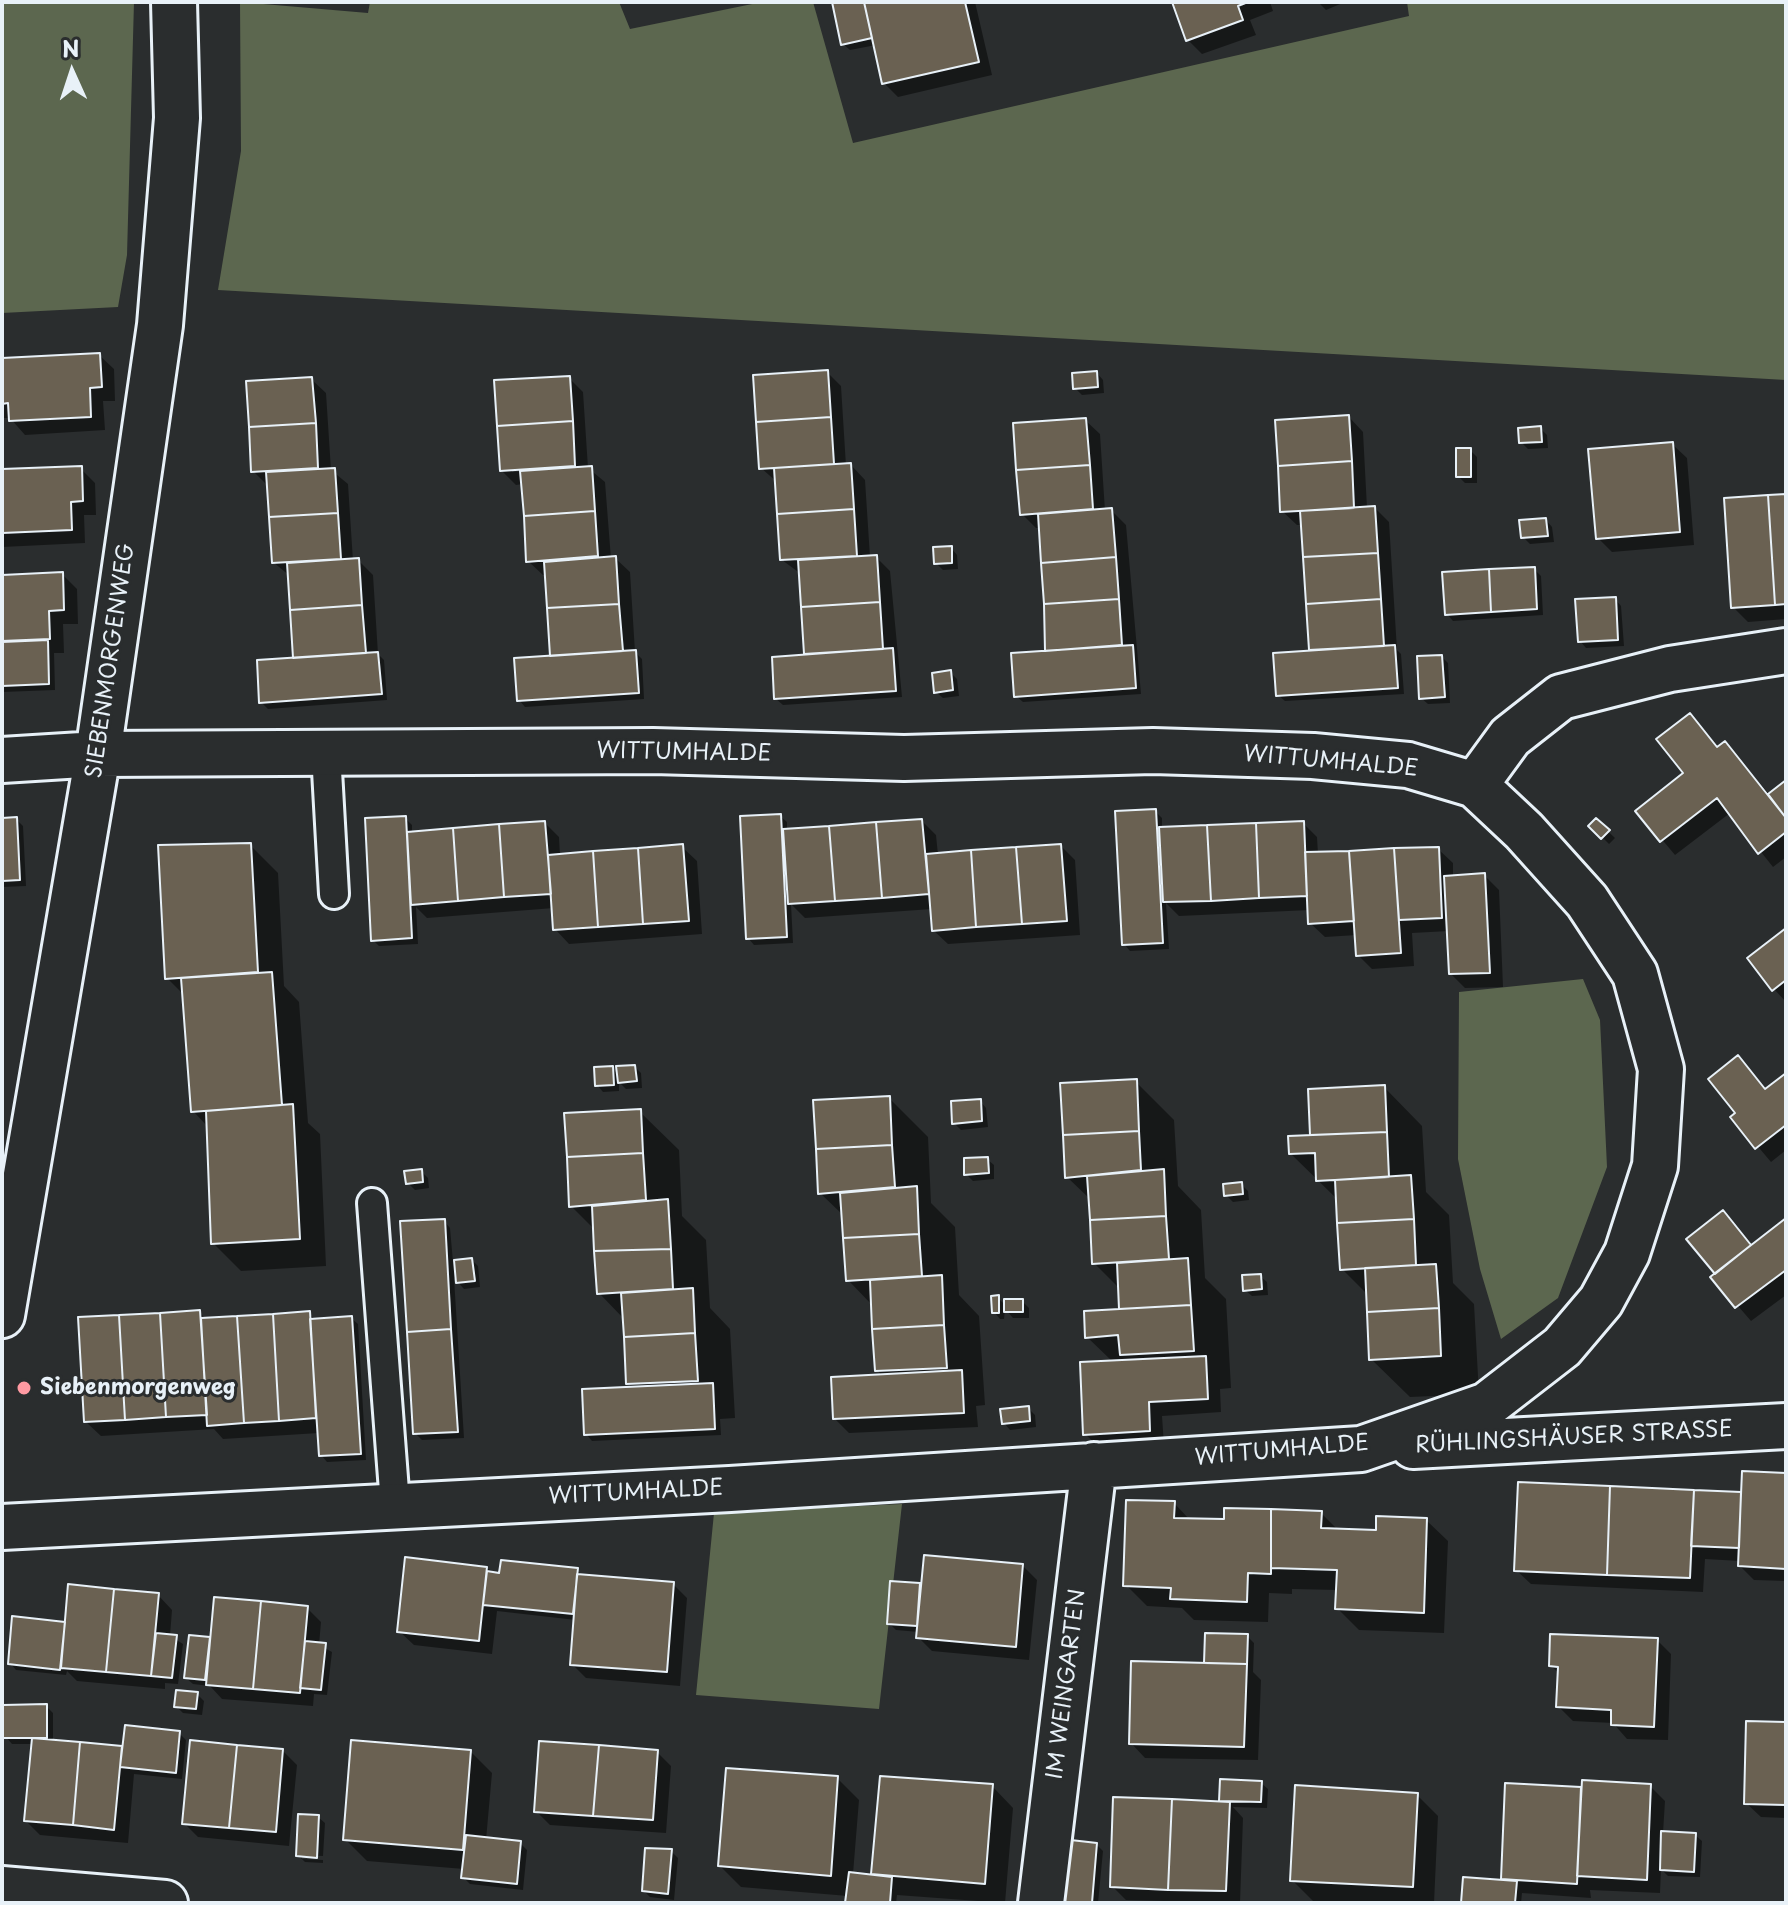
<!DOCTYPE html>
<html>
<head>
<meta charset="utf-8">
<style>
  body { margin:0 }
  #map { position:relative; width:1788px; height:1905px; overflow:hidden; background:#2a2d2e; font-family:"Playpen Sans",sans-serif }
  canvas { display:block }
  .frame { position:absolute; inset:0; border:4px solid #e8f1f8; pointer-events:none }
  .north { position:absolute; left:32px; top:32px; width:80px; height:80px; -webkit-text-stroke:6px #2a2d2e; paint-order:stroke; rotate:357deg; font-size:22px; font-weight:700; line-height:32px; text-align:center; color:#e8f1f8 }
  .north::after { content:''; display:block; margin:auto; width:28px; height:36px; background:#e8f1f8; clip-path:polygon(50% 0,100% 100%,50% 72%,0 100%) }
</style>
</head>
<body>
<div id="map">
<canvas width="1788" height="1905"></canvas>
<div class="frame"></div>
<div class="north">N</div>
</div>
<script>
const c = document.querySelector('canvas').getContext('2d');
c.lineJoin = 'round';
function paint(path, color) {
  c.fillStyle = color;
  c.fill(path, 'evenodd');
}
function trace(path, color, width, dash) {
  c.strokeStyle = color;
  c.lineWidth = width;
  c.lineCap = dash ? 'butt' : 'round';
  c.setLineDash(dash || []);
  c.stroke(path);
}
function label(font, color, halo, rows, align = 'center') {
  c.font = font + ' "Playpen Sans",sans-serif';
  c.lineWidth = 6;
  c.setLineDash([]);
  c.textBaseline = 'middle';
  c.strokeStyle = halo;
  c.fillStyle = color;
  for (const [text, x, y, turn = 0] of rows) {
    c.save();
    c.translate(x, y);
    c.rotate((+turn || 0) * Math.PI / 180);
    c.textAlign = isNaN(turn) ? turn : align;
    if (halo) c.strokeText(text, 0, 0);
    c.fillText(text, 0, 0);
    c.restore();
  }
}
paint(new Path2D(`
  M2,2H134L127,255L118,307L2,313Z
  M240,2L368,13L370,2H619L630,29L762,2H813L853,143L1409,16L1407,2H1786V380L218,290L241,151Z
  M1583,979L1600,1020L1607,1167L1558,1298L1501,1339L1480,1269L1458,1159L1459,992Z
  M902,1504L879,1709L696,1695L714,1513Z`), '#5c674f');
paint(new Path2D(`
  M843,2H975L992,75L898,97L884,83L876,45L850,50L843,44Z
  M1174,2H1270L1273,11L1250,20L1256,35L1202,54L1188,40Z
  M1318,2H1345L1326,10Z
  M99,355L114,369L115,401H103L105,430L25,435L10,418H2V360Z
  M827,372L841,386L846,466L851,465L865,480L870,557H876L890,571L902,697L783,705L776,699L809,656L801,574L782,560L777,482L761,468Z
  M1097,373L1103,380L1104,393L1082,395L1075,388Z
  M569,378L583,392L588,468L605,482L611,559L615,558L630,572L635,652L642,659L644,699L525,707L519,700L553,658L547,575H543L528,561L523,484L516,485L501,470ZM530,467V471L512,472V468Z
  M311,379L326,393L331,470L348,484L353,561L358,560L373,575L378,654L384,660L387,700L268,709L261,702L298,659L290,576L273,562L269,487L253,471Z
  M1349,417L1363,432L1367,508H1375L1389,522L1397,650L1401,654L1404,694L1285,701L1278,695L1314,652L1303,525H1297L1282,511Z
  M1085,420L1100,434L1105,511L1111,510L1126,525L1141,694L1023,702L1016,696L1050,653L1040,528H1036L1022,514Z
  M1540,428L1547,435L1548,448L1528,449L1521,442Z
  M1672,444L1687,458L1694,545L1612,552L1598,538Z
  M1470,450L1477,457V483H1465L1458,476Z
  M81,469L95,483L96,515H84L85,543L2,547V471Z
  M1786,496V619L1748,622L1733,607Z
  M1546,520L1552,527L1554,542L1530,544L1523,537Z
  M951,548L957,555L958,569L943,570L936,563Z
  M1534,569L1541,576L1543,615L1453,621L1447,614Z
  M62,574L77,589L78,624H63L64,653H54L55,690L2,692V577Z
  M1615,599L1621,606L1624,646L1586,648L1580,641Z
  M1442,657L1448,663L1450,703L1428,704L1421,698Z
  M950,672L957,679L959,696L943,698L936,692Z
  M1690,715L1718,748L1725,743L1770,795L1786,782V857L1773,867L1730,813L1675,855L1638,811L1686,773Z
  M1155,811L1162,818V829L1303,823L1317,837L1318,854L1438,849L1453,863V877L1484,875L1499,890L1503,987L1465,988L1451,974L1449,931L1412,933L1414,966L1372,969L1358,955L1357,935L1325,937L1310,923V910L1179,916L1166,903L1169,949L1130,951L1124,944Z
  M780,816L787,822V830L922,821L936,835L938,855L1061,846L1075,860L1080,935L948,944L933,930L932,909L805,918L791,904L793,943L754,945L748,938Z
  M405,818L412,825V833L545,823L559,837L560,856L682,847L697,861L702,934L569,944L555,929L554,908L427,918L416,907L418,944L379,946L373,940Z
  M16,819L23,826L26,886L2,887V820Z
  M1596,820L1615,838L1609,844L1591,826Z
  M250,845L278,873L284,986L299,1002L308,1123L320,1134L326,1266L241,1271L213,1243L208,1127L193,1111L184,995L167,978Z
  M1786,931V1002L1774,989Z
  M1738,1058L1767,1091L1786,1076V1150L1771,1162L1733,1117L1737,1113Z
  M635,1067L641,1073L642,1088L626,1089L619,1082V1091L603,1092L597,1085L612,1068L619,1075Z
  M1136,1082L1174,1120L1178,1186L1201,1210L1205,1278L1226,1299L1231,1388L1220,1389L1221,1412L1162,1416L1164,1445L1100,1448L1085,1434L1113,1362L1087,1337L1121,1311L1120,1289L1094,1263L1091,1200L1067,1177Z
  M1384,1087L1422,1126L1426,1192L1449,1215L1453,1283L1474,1304L1479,1394L1410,1397L1371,1359L1368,1295L1342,1269L1338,1200L1291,1154L1313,1137L1310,1091Z
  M889,1098L928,1137L931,1203L955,1227L959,1295L979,1316L985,1405L976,1406L978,1427L849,1433L835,1419L882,1376L877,1370L873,1306L848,1280L844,1216L820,1193Z
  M980,1101L986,1108L988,1127L961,1130L954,1123Z
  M640,1112L679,1150L682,1216L706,1240L710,1308L730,1329L735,1418L720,1419L721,1435L592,1441L586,1434L633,1389L628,1383L624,1319L599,1293L595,1230L571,1206Z
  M987,1159L994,1165V1179L973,1181L966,1174Z
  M421,1171L428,1178L429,1188L415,1190L408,1183Z
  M1241,1184L1248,1191L1249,1200L1233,1202L1226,1195Z
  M1729,1219L1752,1247L1786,1221V1295L1751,1321L1713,1277L1717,1274Z
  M444,1221L450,1228L453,1262L472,1260L478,1266L480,1287L464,1289L454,1278L464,1438L422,1440L415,1433Z
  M1260,1276L1267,1282L1268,1295L1252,1296L1245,1290Z
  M998,1298L1006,1306L1022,1301L1029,1308V1318H1013L1005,1309L1004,1319H1000L994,1312Z
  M199,1312L207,1320L309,1314L316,1320L351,1318L358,1324L366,1460L327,1462L321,1455L319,1433L223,1439L214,1429L101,1436L86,1422Z
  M1028,1408L1035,1415L1036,1427L1010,1430L1004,1423Z
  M1786,1475V1581L1754,1580L1740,1566V1561L1705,1559L1703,1592L1531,1584L1516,1570L1520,1484L1743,1494Z
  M1174,1503L1190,1520L1226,1521L1321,1513L1338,1530L1378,1532L1426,1520L1448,1541L1444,1633L1359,1630L1337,1608L1338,1590L1292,1589V1594L1269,1593L1268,1622L1194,1620L1182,1608L1147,1606L1126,1585Z
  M1023,1566L1037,1580L1029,1660L932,1651L918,1637L919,1632L896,1630L889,1623L919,1585L923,1589Z
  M486,1568L501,1575L577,1570L583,1576L673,1584L687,1598L680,1686L586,1678L572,1664L576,1620L497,1611L492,1654L414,1645L399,1631Z
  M158,1595L172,1610L170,1636L183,1644L178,1684L165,1683V1689L77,1681L67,1671L66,1675L16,1670L10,1663L67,1624Z
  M307,1608L321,1622L319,1645L332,1652L327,1695L314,1694L313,1706L222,1699L210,1686L193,1684L186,1678L209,1639L212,1642Z
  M1247,1636L1254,1643L1253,1672L1261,1680L1258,1760L1145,1758L1131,1743L1206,1665Z
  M1657,1640L1671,1654L1668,1740L1627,1739L1613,1723L1573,1721L1558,1706L1560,1674L1551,1666Z
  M197,1694L204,1701L202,1715L183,1713L176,1706Z
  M46,1706L53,1713V1742L124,1751L179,1733L186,1740L182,1779L134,1774L128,1843L40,1835L26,1821L33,1744H12L6,1737Z
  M1786,1724V1818L1761,1817L1746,1803Z
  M283,1751L297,1765L289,1846L198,1837L184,1823Z
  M470,1751L492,1773L486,1840L520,1843L527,1850L523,1890L470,1884L463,1877L464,1869L367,1861L345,1839Z
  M657,1752L671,1766L666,1833L550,1825L536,1811Z
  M837,1778L859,1800L853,1874L873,1876L881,1778L992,1786L1013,1808L1005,1903L897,1895L896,1903H847L848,1896L741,1887L720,1866Z
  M1222,1781L1261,1783L1268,1789L1267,1808L1233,1807L1243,1818L1240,1903L1126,1900L1112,1886L1221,1803Z
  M1507,1785L1583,1789L1650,1786L1665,1801L1663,1833L1695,1835L1702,1841L1700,1877L1668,1876L1661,1869L1660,1893L1590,1890L1591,1898L1522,1893L1521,1903H1463L1506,1882L1503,1879Z
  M1417,1795L1438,1816L1434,1903L1313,1901L1292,1880Z
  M318,1817L325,1823L323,1856L302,1855V1859L323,1860V1863L305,1862L298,1855Z
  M1096,1844L1103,1851L1098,1903H1059Z
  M671,1851L678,1858L674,1900L650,1897L644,1891Z`), '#0007');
const building = new Path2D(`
  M832,2H864L872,38L841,45Z
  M864,2H965L979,62L882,84Z
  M1172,2H1248L1238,6L1243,20L1186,41Z
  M100,353L102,387L90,388L91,417L9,421L8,403L2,404V358Z
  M828,370L831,417L756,422L753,375Z
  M1097,371L1098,387L1073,389L1072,373Z
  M570,376L573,421L497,426L494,380Z
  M312,377L316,423L249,427L246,381Z
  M1349,415L1352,461L1278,466L1275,420Z
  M831,417L834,464L759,469L756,422Z
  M1086,418L1090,465L1016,470L1013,423Z
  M573,421L575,466L500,471L497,426Z
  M316,423L318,468L251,472L249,427Z
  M1541,426L1542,442L1519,443L1518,428Z
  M1673,442L1680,532L1596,539L1588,449Z
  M1456,448H1471V477H1456Z
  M1352,461L1354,508L1280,512L1278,466Z
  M851,463L854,509L777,514L774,468Z
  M1090,465L1093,509L1020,515L1016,470Z
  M82,466L83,501L71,502L72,530L2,533V469Z
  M592,466L595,511L524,516L520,471Z
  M335,468L338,513L269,517L266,472Z
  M1786,494V604L1775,605L1768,495Z
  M1768,495L1775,605L1731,608L1724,498Z
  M1375,506L1378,553L1303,557L1300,511Z
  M1112,508L1116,557L1041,563L1038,514Z
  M854,509L857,556L780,560L777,514Z
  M595,511L598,556L526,562L524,516Z
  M338,513L341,559L272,563L269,517Z
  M1546,518L1548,536L1521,538L1519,520Z
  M952,546V563L934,564L933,547Z
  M1378,553L1381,599L1306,604L1303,557Z
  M877,555L880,602L801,607L798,560Z
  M616,556L619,604L547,608L544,562Z
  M1116,557L1119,599L1044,604L1041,563Z
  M359,558L362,605L290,610L287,563Z
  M1535,567L1537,609L1491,612L1489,569Z
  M1489,569L1491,612L1445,615L1442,572Z
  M63,572L64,610L49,611L50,639L2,641V575Z
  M1616,597L1618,640L1578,642L1575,599Z
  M1119,599L1122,645L1045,651L1044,604Z
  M1381,599L1384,646L1309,650L1306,604Z
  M880,602L883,649L804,654L801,607Z
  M619,604L623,651L550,656L547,608Z
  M362,605L366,653L293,658L290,610Z
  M48,640L49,684L2,686V642Z
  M1133,645L1136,688L1014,697L1011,653Z
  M1395,645L1398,688L1276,696L1273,653Z
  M893,648L896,691L774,699L772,657Z
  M636,650L639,693L517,701L514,658Z
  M378,652L382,694L259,703L257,660Z
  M1442,655L1445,697L1419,699L1417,656Z
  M951,670L953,690L934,693L932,673Z
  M1690,713L1717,747L1725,741L1786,818V832L1758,854L1717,798L1660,842L1635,811L1683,773L1656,739Z
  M1786,780V818L1768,794Z
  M1156,809L1163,943L1122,945L1115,811Z
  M781,814L787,937L746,939L740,816Z
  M406,816L412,938L371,941L365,818Z
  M17,817L20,880L2,881V818Z
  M1596,818L1610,830L1601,839L1588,826Z
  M922,819L929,894L882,898L876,822Z
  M545,821L551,894L504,897L499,824Z
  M1304,821L1307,896L1259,898L1256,823Z
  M876,822L882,898L835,901L829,826Z
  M1256,823L1259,898L1211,901L1207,825Z
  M499,824L504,897L458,901L453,828Z
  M1207,825L1211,901L1163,902L1159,827Z
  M829,826L835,901L788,904L783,829Z
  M453,828L458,901L411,905L407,832Z
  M251,843L258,972L165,979L158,845Z
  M683,844L689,921L643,924L638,848Z
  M1061,844L1067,921L1022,924L1016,847Z
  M1016,847L1022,924L976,927L971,850Z
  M1439,847L1442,918L1399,920L1394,848Z
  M638,848L643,924L598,927L593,851Z
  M1394,848L1401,953L1356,956L1349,851Z
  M971,850L976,927L932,931L926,854Z
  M593,851L598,927L553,930L548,855Z
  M1349,851L1354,921L1308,924L1305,852Z
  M1485,873L1490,973L1449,974L1444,876Z
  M1786,928V980L1772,991L1747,958Z
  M272,972L282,1105L191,1112L181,978Z
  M1738,1055L1765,1089L1786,1073V1125L1755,1149L1730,1117L1735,1113L1708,1079Z
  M635,1065L637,1081L618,1083L616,1066Z
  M613,1066L614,1085L595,1086L594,1067Z
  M1137,1079L1139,1131L1063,1135L1060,1083Z
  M1385,1085L1387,1132L1310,1135L1308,1089Z
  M890,1096L892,1145L816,1149L813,1100Z
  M981,1099L982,1121L952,1124L951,1101Z
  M293,1104L300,1239L211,1244L206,1111Z
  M641,1109L643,1153L567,1157L564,1113Z
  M1139,1131L1141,1170L1065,1178L1063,1135Z
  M1387,1132L1389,1177L1316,1181L1315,1153L1289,1154L1288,1136Z
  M892,1145L895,1187L818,1194L816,1149Z
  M643,1153L646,1200L569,1207L567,1157Z
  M988,1157L989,1173L964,1175V1158Z
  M422,1169L423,1182L406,1184L404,1171Z
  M1164,1169L1166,1216L1090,1220L1087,1176Z
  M1411,1175L1414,1219L1337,1223L1335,1180Z
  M1242,1182L1243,1194L1224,1196L1223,1184Z
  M917,1186L919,1234L843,1238L840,1193Z
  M668,1199L671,1249L594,1251L592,1206Z
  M1723,1210L1751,1245L1715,1274L1686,1239Z
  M1166,1216L1169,1259L1092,1264L1090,1220Z
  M1786,1218V1270L1735,1308L1710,1277Z
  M445,1219L451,1329L407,1332L400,1221Z
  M1414,1219L1416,1265L1340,1270L1337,1223Z
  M919,1234L922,1276L846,1281L843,1238Z
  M671,1249L673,1289L597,1294L594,1251Z
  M472,1258L475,1281L456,1283L454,1260Z
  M1188,1258L1191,1305L1119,1309L1117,1263Z
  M1436,1264L1439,1308L1367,1312L1365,1268Z
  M1261,1274L1262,1289L1243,1291L1242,1275Z
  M942,1275L944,1325L872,1329L870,1280Z
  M693,1288L695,1333L624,1337L621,1293Z
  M999,1295V1313H992L991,1296Z
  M1004,1299H1023V1312H1004Z
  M1191,1305L1194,1351L1120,1355L1118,1335L1085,1338L1084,1311Z
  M1439,1308L1441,1356L1369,1360L1367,1312Z
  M200,1310L207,1415L166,1417L160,1313Z
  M310,1311L316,1418L279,1421L273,1314Z
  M160,1313L166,1417L125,1420L119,1315Z
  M273,1314L279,1421L244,1423L237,1316Z
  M119,1315L125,1420L84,1422L78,1317Z
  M237,1316L244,1423L207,1426L201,1318Z
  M352,1316L361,1454L319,1456L310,1319Z
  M944,1325L947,1368L875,1371L872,1329Z
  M451,1329L458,1432L413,1434L407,1332Z
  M695,1333L698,1381L626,1384L624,1337Z
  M1206,1356L1208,1399L1149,1402L1150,1431L1083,1435L1080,1362Z
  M962,1370L964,1413L833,1419L831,1377Z
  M713,1383L715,1429L584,1435L582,1389Z
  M1029,1406L1030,1421L1002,1424L1000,1409Z
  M1742,1471L1786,1473V1569L1738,1566Z
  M1518,1482L1610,1486L1607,1575L1514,1571Z
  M1610,1486L1694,1490L1690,1578L1607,1575Z
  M1694,1490L1741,1492L1739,1548L1691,1546Z
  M1126,1500L1175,1501L1174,1518L1224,1519V1508L1271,1509V1574L1248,1573L1247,1602L1170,1599L1171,1588L1123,1586Z
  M1271,1509L1322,1511L1321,1528L1376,1530V1516L1427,1518L1424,1613L1335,1609L1337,1570L1271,1568Z
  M924,1555L1023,1564L1016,1647L916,1638Z
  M405,1557L487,1567L479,1641L397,1632Z
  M501,1560L578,1568L573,1614L483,1605L487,1571L499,1573Z
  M577,1574L674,1582L667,1672L570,1665Z
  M890,1581L920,1583L917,1626L887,1624Z
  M68,1584L114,1589L106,1672L61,1668Z
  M114,1589L159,1593L151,1676L106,1672Z
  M214,1597L261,1601L253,1689L206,1685Z
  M261,1601L308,1606L300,1693L253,1689Z
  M12,1616L65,1622L60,1670L8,1664Z
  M156,1633L177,1635L172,1678L151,1676Z
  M1205,1633L1248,1634L1247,1664L1204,1663Z
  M1550,1634L1658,1638L1654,1727L1611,1725V1710L1556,1707L1558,1667L1549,1666Z
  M189,1635L210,1637L205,1680L184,1678Z
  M305,1641L326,1643L321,1690L300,1688Z
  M1131,1661L1247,1664L1244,1747L1129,1744Z
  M176,1690L198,1692L196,1709L174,1707Z
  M47,1704V1738H3V1705Z
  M1746,1721L1786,1722V1805L1744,1804Z
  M125,1725L180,1731L176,1773L120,1767Z
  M32,1738L80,1742L73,1825L24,1821Z
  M190,1740L237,1745L229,1828L182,1824Z
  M351,1740L471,1750L463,1850L343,1840Z
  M539,1741L599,1745L593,1816L534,1812Z
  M80,1742L122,1746L114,1830L73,1825Z
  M237,1745L283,1749L276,1832L229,1828Z
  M599,1745L658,1750L653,1820L593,1816Z
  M726,1768L838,1776L831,1876L718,1866Z
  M880,1776L993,1784L985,1884L871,1874Z
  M1220,1779L1262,1781L1261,1802L1219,1801Z
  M1582,1780L1651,1784L1647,1880L1577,1876Z
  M1505,1783L1581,1787L1577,1884L1501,1879Z
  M1295,1785L1418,1793L1413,1887L1290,1881Z
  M1113,1797L1172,1799L1168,1890L1110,1887Z
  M1172,1799L1230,1802L1226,1891L1168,1890Z
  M298,1814L319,1815L317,1858L296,1856Z
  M1661,1831L1696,1833L1694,1872L1660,1870Z
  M466,1835L521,1841L517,1884L461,1878Z
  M1062,1839L1097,1843L1092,1903H1057Z
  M645,1848L672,1849L668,1894L642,1891Z
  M849,1872L892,1877L890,1903H845Z
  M1463,1877L1517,1881L1515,1903H1461Z`);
paint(building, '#6a6152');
trace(building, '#e8f1f8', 2);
const lane = new Path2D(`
  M326,753L334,894
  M372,1203L395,1504`);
const street = new Path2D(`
  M2,760L98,754L653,751L904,758L1153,751L1313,756L1408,765L1475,785L1524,831L1587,901L1635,974L1661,1069L1655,1166L1627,1253L1601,1301L1562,1347L1487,1405L1361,1449L730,1489L2,1527
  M1475,785L1510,737L1561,697L1670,669L1786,651
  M2,1315L98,754L160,325L177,118L174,2
  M1413,1446L1786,1426
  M2,1889L165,1903
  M1041,1903L1094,1465`);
trace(lane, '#e8f1f8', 34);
trace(street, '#e8f1f8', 50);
trace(lane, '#2a2d2e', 28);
trace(street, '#2a2d2e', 44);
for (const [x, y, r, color] of [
  [24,1388,8,"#ff9aa2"]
]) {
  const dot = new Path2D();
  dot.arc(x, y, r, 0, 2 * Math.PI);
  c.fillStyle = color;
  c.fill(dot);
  trace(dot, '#2a2d2e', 3);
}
label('22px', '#e8f1f8', '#2a2d2e', [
  ["SIEBENMORGENWEG",111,661,-82],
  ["WITTUMHALDE",684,753,1],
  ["WITTUMHALDE",1331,762,5],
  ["RÜHLINGSHÄUSER STRASSE",1574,1438,-3],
  ["WITTUMHALDE",1282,1451,-5],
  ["WITTUMHALDE",636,1493,-3],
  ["IM WEINGARTEN",1067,1684,-83]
]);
label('bold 22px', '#e8f1f8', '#2a2d2e', [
  ["Siebenmorgenweg",40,1388]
], 'left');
</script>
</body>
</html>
